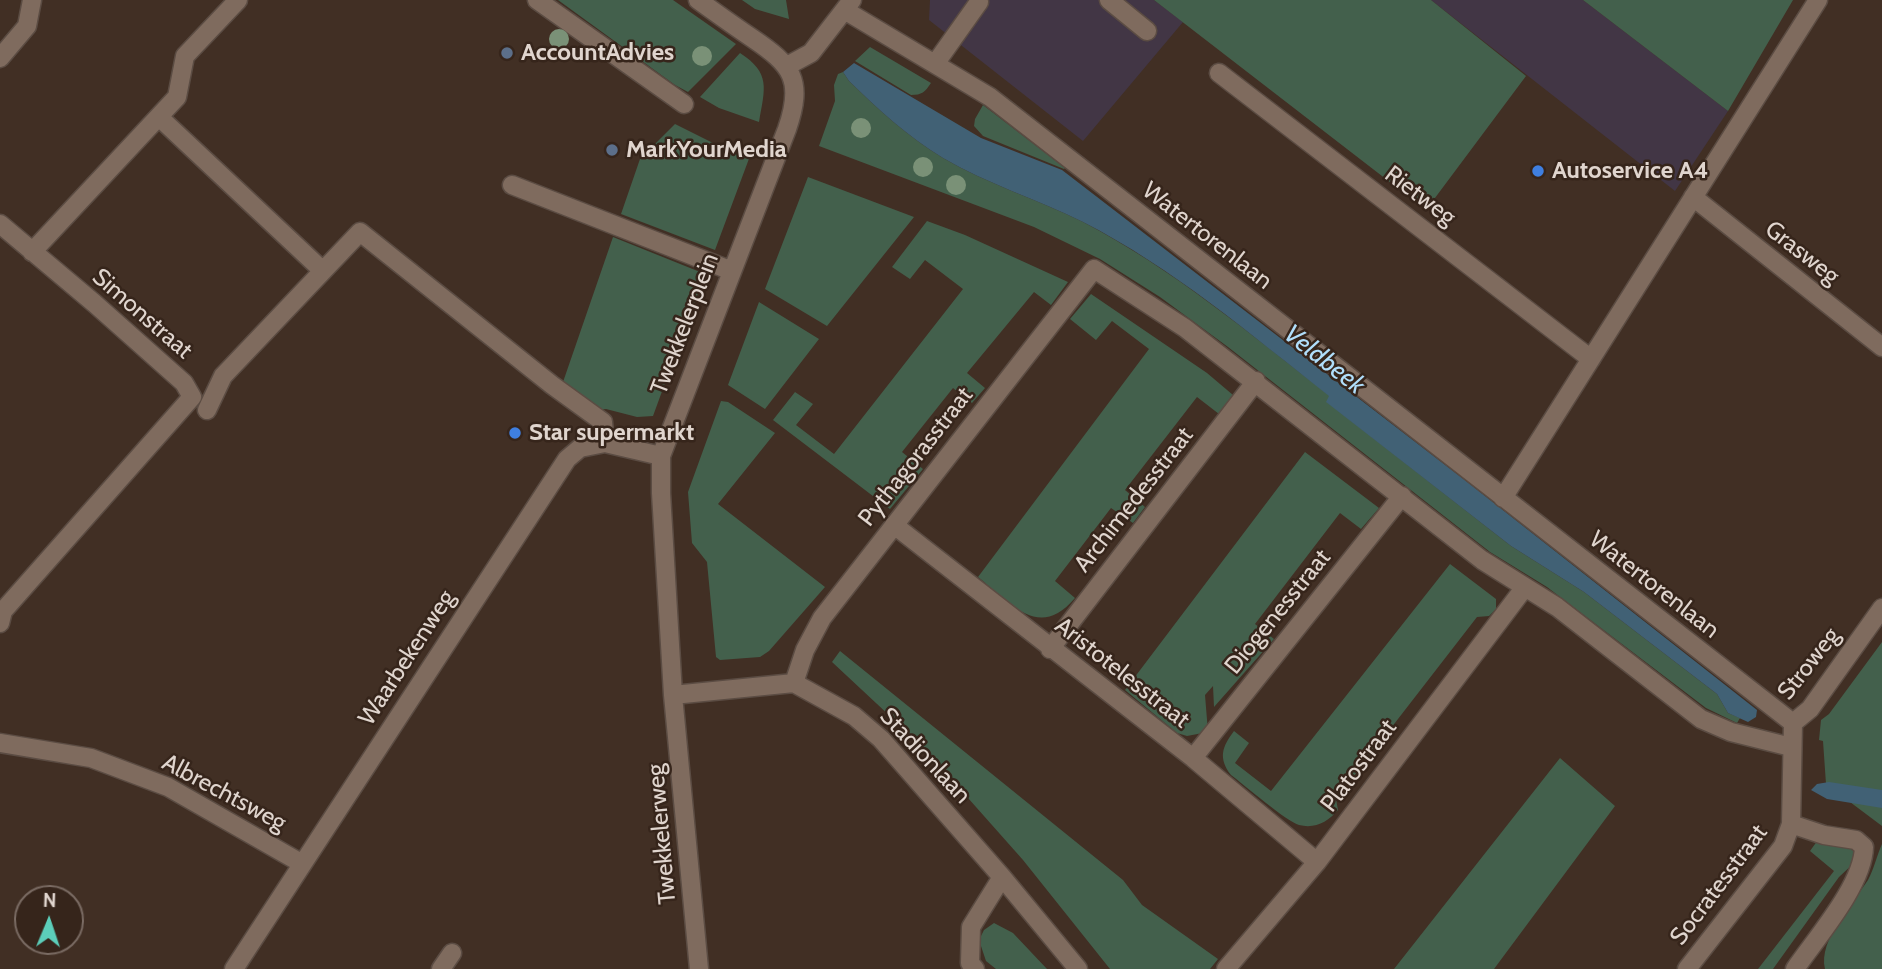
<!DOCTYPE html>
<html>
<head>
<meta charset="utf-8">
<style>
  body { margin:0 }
  #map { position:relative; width:1882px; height:969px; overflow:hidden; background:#412f24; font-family:Cabin,sans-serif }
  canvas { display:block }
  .north { position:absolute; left:14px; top:885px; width:70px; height:70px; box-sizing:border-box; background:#36251b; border:2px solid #7a6b63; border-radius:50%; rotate:2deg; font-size:19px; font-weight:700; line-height:28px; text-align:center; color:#e0d5ce }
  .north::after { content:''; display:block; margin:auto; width:24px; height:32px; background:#5cceba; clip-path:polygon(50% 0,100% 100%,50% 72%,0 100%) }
</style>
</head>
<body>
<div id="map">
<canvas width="1882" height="969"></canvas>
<div class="north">N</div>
</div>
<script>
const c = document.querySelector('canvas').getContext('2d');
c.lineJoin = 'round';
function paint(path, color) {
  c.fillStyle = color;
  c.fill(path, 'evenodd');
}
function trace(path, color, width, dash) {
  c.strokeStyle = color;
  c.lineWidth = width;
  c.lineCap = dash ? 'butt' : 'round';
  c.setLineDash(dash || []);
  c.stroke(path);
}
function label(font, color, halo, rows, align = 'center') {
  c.font = font + ' Cabin,sans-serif';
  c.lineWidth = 5;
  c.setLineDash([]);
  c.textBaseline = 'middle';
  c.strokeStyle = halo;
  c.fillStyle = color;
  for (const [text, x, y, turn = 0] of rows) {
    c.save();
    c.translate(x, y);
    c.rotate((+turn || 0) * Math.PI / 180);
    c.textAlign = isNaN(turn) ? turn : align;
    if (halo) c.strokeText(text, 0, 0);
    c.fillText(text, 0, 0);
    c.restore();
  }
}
paint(new Path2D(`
  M930,0H1154L1183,22L1083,141L929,20Z
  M1431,0H1583L1728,111L1675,191Z`), '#423645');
paint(new Path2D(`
  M558,0H673L736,44L688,92L675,85Z
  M742,0H786L789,19L755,9Z
  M1154,0H1431L1526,76L1426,210Z
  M1583,0H1793L1728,111Z
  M870,47L931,83C925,92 922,95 911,95L855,61Z
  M740,53C771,73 765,88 759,122L719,108L700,97Z
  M843,72L849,81C878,109 908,137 943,158C987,184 1037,199 1083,222C1173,269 1250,334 1330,396L1327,402L1511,546L1584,592L1717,694L1728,713L1740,718L1737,723L1706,708L1547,587L1490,552L1228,347L1160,297L1100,259L1034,227L819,146L835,101L834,85L838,74Z
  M983,105L1065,168L1064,169L983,136L974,126L975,119Z
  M675,124L713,143L750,156L715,250L621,214L640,159Z
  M808,177L914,217L827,326L765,289Z
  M927,221L965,235L1068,282L1051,305L1034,292L967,373L985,388L972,403L953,388L902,452L923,469L890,509L773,420L795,392L813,404L796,425L834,454L963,289L925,260L910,279L892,267Z
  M613,237L705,274L653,416L637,417L606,409L598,410L563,382Z
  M1091,294L1207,373L1233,395L1219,414L1197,397L1125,490L1145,507L1133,523L1111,508L1055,581L1075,598C1039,641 1010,603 978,577L1149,349L1112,321L1096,340L1070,319Z
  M759,302L819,339L765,409L728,385Z
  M721,401L728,402L775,433L718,504L825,587L769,651L760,657L720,660L716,657L707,562L692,543L688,492Z
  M1305,452L1379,508L1361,529L1340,513L1255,624L1274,639L1214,707L1213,686L1205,695L1208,732L1187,736L1177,733L1125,690Z
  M1450,564L1496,599V609L1489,616L1477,617L1336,799L1338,810C1328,822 1315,829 1299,825C1287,822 1243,784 1231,775C1218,758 1222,747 1234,731L1249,743L1235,763L1271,791Z
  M1882,642V826L1826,784L1823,741L1819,740L1821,720L1829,714Z
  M840,651L1123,880L1142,905L1218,959L1210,969H1110L1023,860L921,745L832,662Z
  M1560,758L1615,806L1494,969H1394Z
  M1820,837L1856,845L1854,863L1839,877L1773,969H1758L1834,871L1810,851Z
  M1882,844V969H1825C1818,940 1853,903 1868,880C1874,869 1877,855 1882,844Z
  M994,923L1013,933L1047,969H996L986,961L979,940L984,930Z`), '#43604c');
paint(new Path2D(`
  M854,63L981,138L1062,170L1466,481L1757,710L1756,717L1748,722L1728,713L1717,694L1584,592L1511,546L1326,402L1329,396C1250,334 1173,268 1083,222C1037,199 987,184 943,158C908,137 878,109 849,81L843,72Z
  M1829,782L1882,790V808L1827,799L1811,790L1817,784Z`), '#416175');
const minor = new Path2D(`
  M537,0L684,104
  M698,0C716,13 734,26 752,38C792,65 804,80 787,129L661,456V493L673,695L699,969
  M1109,0L1147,31
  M846,11L990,97L1793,723
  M0,58L27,26L32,0
  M935,64L979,2
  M787,66L811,53L852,0
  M1219,73L1591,359
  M159,117L323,271
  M512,185L732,271
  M1693,197L1882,347
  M0,224L94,303L184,383L192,397L3,611L0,623
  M32,252L177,97L185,56L238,0
  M207,410L223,376L360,232L552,385L603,422L605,443
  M1503,498L1818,0
  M894,525L1193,758L1317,862
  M1050,649L1256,381
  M794,683L805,650L822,618L1094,269L1185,328L1482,560L1557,607L1701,719L1731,732L1791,747
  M673,695L794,683L854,716L881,739L1002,877L1078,969
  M0,743L91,758L168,787L301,863
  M1193,758L1402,496
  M1791,824L1824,835L1856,840L1864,847C1863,885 1817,937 1795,969
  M234,969L567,459L580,448L605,443L661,456
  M441,969L452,953
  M975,969L970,963L971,927L1002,877
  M1226,969L1317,862L1525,587
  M1687,969L1783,846L1791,824L1793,723L1810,709L1882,608`);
trace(minor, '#5b4c43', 21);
trace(minor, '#7f6b5e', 18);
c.fillStyle = '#7a9177';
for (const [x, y] of [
  [559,39],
  [702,56],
  [861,128],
  [923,167],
  [956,185]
]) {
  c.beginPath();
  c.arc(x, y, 10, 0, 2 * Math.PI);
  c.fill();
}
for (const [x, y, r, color] of [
  [507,53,7,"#5c6f8a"],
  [612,150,7,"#5c6f8a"],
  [1538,171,7,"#3f7fe0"],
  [515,433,7,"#3f7fe0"]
]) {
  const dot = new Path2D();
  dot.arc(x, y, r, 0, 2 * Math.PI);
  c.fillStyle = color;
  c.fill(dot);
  trace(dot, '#36251b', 2.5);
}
label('bold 24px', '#e0d5ce', '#36251b', [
  ["AccountAdvies",521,53],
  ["MarkYourMedia",626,150],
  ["Autoservice A4",1552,171],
  ["Star supermarkt",529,433]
], 'left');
label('24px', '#e0d5ce', '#36251b', [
  ["Rietweg",1420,196,37],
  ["Watertorenlaan",1207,236,38],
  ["Grasweg",1802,253,38],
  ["Simonstraat",142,314,41],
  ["Twekkelerplein",685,324,-69],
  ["Pythagorasstraat",916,457,-52],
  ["Archimedesstraat",1134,500,-52],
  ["Watertorenlaan",1654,585,38],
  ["Diogenesstraat",1278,612,-51],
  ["Waarbekenweg",407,658,-57],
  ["Stroweg",1809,664,-52],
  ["Aristotelesstraat",1122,673,38],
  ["Stadionlaan",925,756,47],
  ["Platostraat",1359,766,-53],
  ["Albrechtsweg",224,793,28],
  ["Twekkelerweg",662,834,-95],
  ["Socratesstraat",1719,885,-53]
]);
label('italic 26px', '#b0defb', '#36251b', [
  ["Veldbeek",1324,360,38]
]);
</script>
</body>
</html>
